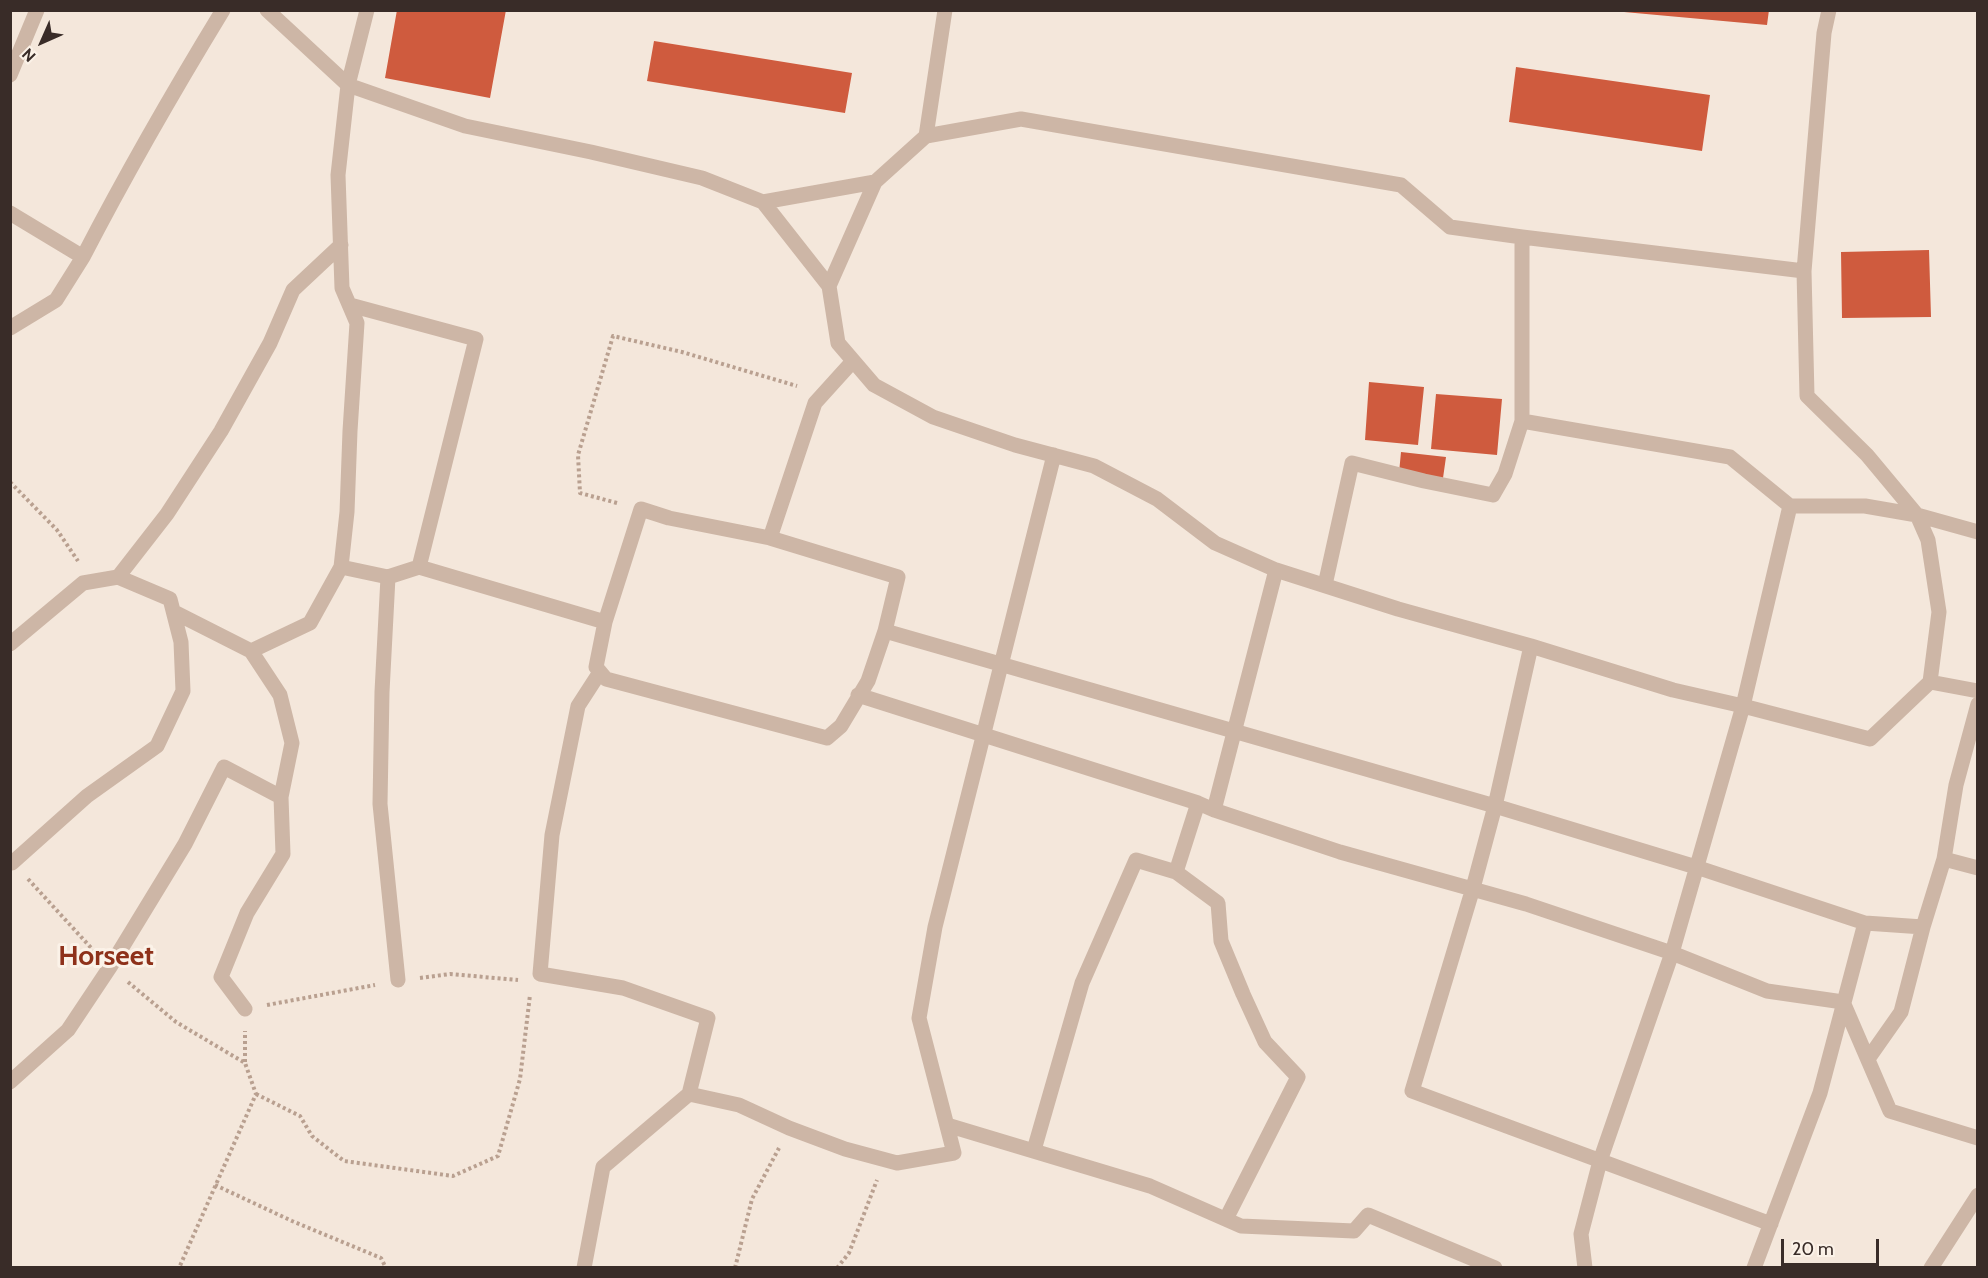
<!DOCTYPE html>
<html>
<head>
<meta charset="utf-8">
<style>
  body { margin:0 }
  #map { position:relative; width:1988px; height:1278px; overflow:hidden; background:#f4e7db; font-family:Cabin,sans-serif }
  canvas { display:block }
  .frame { position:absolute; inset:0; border:12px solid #392c28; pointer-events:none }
  .north { position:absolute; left:12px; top:12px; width:60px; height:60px; -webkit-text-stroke:4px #fbf2e8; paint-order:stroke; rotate:225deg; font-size:16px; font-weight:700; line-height:24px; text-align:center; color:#392c28 }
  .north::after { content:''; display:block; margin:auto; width:21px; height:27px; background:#392c28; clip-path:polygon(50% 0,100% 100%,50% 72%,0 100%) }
  .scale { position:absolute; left:1781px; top:1239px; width:98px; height:27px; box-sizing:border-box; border:3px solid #392c28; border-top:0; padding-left:8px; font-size:18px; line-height:21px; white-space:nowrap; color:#392c28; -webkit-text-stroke:4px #fbf2e8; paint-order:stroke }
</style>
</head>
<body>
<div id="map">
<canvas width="1988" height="1278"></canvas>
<div class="frame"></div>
<div class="north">N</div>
<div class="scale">20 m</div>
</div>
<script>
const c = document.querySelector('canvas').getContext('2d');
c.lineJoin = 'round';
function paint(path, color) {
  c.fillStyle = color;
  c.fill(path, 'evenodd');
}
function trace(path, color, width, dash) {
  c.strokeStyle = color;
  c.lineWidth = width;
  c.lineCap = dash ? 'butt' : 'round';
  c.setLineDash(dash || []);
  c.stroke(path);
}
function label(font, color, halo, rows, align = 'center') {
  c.font = font + ' Cabin,sans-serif';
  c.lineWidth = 6;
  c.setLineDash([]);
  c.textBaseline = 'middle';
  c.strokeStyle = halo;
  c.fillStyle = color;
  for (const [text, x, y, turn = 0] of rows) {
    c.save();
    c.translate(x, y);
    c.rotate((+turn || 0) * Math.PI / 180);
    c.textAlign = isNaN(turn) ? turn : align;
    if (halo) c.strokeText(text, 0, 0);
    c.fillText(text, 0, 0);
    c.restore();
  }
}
paint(new Path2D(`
  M397,10H506L490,98L385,78Z
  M1624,10H1769L1767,25L1624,12Z
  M654,41L852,73L845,113L647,81Z
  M1516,67L1710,95L1702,151L1509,122Z
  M1929,250L1931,317L1842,318L1841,252Z
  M1369,382L1424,387L1418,445L1365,440Z
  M1436,394L1502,399L1497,455L1431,449Z
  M1401,452L1446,457L1443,478L1399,473Z`), '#cf5b3e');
trace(new Path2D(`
  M10,482L57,530L78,561
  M617,503L580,493L578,455L613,336L682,352L797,386
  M28,879L94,951
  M420,978L450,974L518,980
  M128,982L176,1022L245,1063L256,1094L179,1268
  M267,1005L375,985
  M245,1062V1031
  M256,1094L300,1116L312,1136L344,1161L453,1176L498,1156L520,1079L530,995
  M215,1185L292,1221L381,1258L386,1268
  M735,1268L752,1199L779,1148
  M837,1268L849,1253L877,1180`), '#b9a090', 4, [3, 3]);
trace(new Path2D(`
  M267,10L348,85L465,126L591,152L702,178L763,202L829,286L838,343L874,385L933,417L1015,445L1094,466L1157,499L1215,543L1276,570L1398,609L1531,646L1673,690L1743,706L1870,739L1930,682L1978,691
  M367,10L348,85L338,175L342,288L357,323L350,431L347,512L341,567L388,577L382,692L380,804L398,980
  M1829,10L1824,33L1804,271L1807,396L1867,455L1917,515L1928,540L1939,612L1930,682
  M10,75L37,10
  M926,136L945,10
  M763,202L875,182
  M10,213L83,257C127,172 173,92 223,10
  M1522,237V421L1730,457L1790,506H1865L1917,515L1978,532
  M829,286L875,182L926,136L1021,119L1401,185L1450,227L1522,237L1804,271
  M350,305L476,339L419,567
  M10,328L56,300L83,257
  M770,538L669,518L641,509L605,622L596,667L606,679L827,738L841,726L868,681L885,631L898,577L770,538L815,403L853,361
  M388,577L419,567L605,622
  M1325,585L1352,463L1424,481L1493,495L1505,474L1522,421
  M174,612L251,651
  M885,631L1495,806L1696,867L1865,923L1923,927
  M10,644L83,583L118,577L167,514L221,431L270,343L293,290L341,245
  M1531,646L1495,806L1473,888L1412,1091L1771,1224
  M600,672L578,706L552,835L540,974L623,988L708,1018L689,1094
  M858,695L1198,803L1214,810L1340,852L1526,904L1672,953L1767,991L1843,1002L1890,1111L1978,1138
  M1198,803L1176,872L1218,903L1221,941L1243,994L1265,1042L1298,1077L1226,1219
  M1214,810L1276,570
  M1944,859L1978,868
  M12,863L87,796L157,746L183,691L181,642L170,599L118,577
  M245,1009L221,977L247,913L283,854L281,797L292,743L280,695L251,651L310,623L341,567
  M1868,1059L1901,1012L1923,927L1944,859L1956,785L1978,704
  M10,1082L68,1030L110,967L185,844L224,767L281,797
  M947,1125L1150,1186L1241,1226L1354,1231L1368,1215L1495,1268
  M1034,1150L1082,983L1136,860L1176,872
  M584,1268L603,1167L689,1094L739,1105L789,1128L845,1149L897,1163L954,1153L919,1018L935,927L1054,455
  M1585,1268L1581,1234L1600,1161L1672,953L1743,706L1790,506
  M1754,1268L1820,1093L1865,923
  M1931,1268L1978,1195`), '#cdb6a6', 15);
label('bold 28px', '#8e311a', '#fbf2e8', [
  ["Horseet",106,957]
]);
</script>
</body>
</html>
